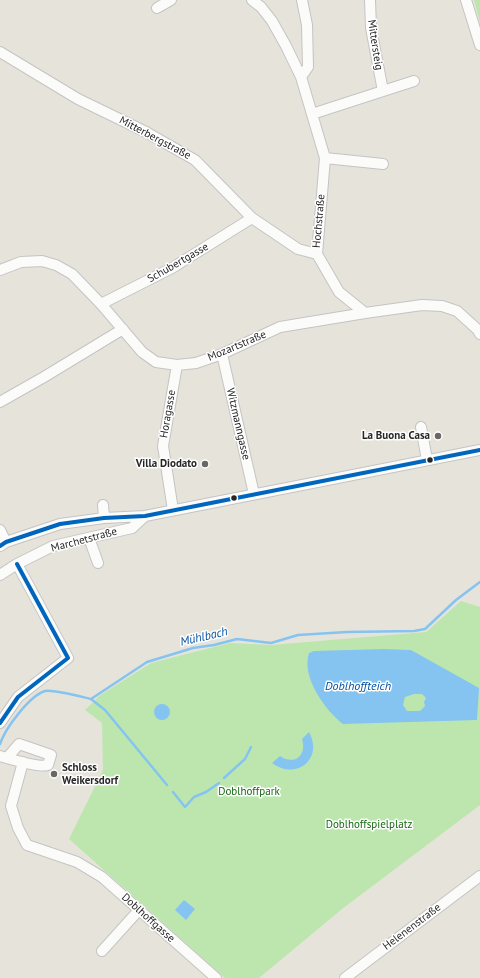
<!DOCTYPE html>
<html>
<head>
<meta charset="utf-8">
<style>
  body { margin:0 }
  canvas { display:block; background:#e6e3da }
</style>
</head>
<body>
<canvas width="480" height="978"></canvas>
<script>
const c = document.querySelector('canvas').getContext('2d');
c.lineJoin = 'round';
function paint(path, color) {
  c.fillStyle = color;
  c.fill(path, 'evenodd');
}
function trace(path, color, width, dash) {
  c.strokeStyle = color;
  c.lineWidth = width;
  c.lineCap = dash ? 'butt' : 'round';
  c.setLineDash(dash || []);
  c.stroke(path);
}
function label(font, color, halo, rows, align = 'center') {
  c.font = font + ' "PT Sans",sans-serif';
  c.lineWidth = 3;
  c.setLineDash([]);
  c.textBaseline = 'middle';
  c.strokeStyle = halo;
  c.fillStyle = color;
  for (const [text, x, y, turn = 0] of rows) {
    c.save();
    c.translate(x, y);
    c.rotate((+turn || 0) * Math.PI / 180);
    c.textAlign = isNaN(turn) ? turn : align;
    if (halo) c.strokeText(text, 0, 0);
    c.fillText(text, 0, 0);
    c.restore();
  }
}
paint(new Path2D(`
  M474,0H480V22Z
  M461,601L480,607V805L342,909L259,978H225L69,839L103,770L102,723L85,710L99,696L151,663L230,643L271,645L426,632Z`), '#bde6af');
paint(new Path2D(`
  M383,649L411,650L479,688L477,720L343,724C325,710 301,677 309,653L314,651ZM414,694H422L426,698L424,702L425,706L420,711H407L403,705L405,697Z
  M154 712a8 8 0 1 1 16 0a8 8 0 1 1-16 0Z
  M309,732C324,759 296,781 272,763L280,756C295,766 307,755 302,739Z
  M184,900L195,909L186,920L175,910Z`), '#85c4f0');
trace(new Path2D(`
  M91,699L105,710L167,785
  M0,744C5,729 29,696 45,691C53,689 82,697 91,699L147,662L193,648L214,645L237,639L271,643L298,635L347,632L414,631L425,629L456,600L480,582
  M224,778L245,759L251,747
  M173,792L185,807L194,797L206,792L219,783`), '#85c4f0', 2.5);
const minor = new Path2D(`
  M252,0L261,7L272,21L286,46L301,77L325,158L317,254L339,292L365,313
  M370,0L371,28L383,91
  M466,0L480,45
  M157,8L171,0
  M0,52L78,99L146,132L195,160L252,218L298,249L317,254
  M301,77L308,67L307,25L302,0
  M312,114L414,81
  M325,158L383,164
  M0,270L21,262L42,261L56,265L72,274L101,304L142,352L156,362L177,365L196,363L222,354L280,327L365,313L422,305L442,306L457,311L478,330L480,334
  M101,304L172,268L252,218
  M222,354L254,494
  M0,402L44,377L123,329
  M421,427L427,460
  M103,505L104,518
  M173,510L163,446L177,365
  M0,530L6,542
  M89,538L98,563
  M0,546L6,542L60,524L104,518L145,516L480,450
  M0,575L17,564L53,546L132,528L145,516
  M0,723L18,697L68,658L17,564
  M0,756C10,759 41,768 48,765L51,755L19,744L7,758
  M23,762L11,806L18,828L27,845L77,862L102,877L216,978
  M102,951L139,910
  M345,978L480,876`);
trace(minor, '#c5c4c5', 12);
trace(minor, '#fbfbf9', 10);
trace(new Path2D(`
  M0,546L6,542L60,524L104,518L145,516L480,450
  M0,723L18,697L68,658L17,564`), '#0065bd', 4);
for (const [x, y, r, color] of [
  [438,436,4,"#696865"],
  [430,460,3.5,"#262626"],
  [205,464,4,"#696865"],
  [234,498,3.5,"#262626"],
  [54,774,4,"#696865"]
]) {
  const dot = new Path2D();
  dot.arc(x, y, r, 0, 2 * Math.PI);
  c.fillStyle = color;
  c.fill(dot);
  trace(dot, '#fff', 1.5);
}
label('11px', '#262626', '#fff', [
  ["Mittersteig",375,45,81],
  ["Mitterbergstraße",155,138,28],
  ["Hochstraße",319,221,-85],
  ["Schubertgasse",178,263,-30],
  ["Mozartstraße",237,346,-23],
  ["Horagasse",168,414,-80],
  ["Witzmanngasse",238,424,77],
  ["Marchetstraße",84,540,-15],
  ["Doblhoffgasse",148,918,42],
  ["Helenenstraße",412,927,-37]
]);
label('bold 11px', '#262626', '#fff', [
  ["La Buona Casa",430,436],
  ["Villa Diodato",197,464],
  ["Schloss",62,768,"left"],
  ["Weikersdorf",62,781,"left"]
], 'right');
label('11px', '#166812', '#fff', [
  ["Doblhoffpark",249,792],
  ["Doblhoffspielplatz",369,825]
]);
label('italic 12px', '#004fa0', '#fff', [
  ["Mühlbach",204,637,-13],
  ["Doblhoffteich",358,687]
]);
</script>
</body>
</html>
